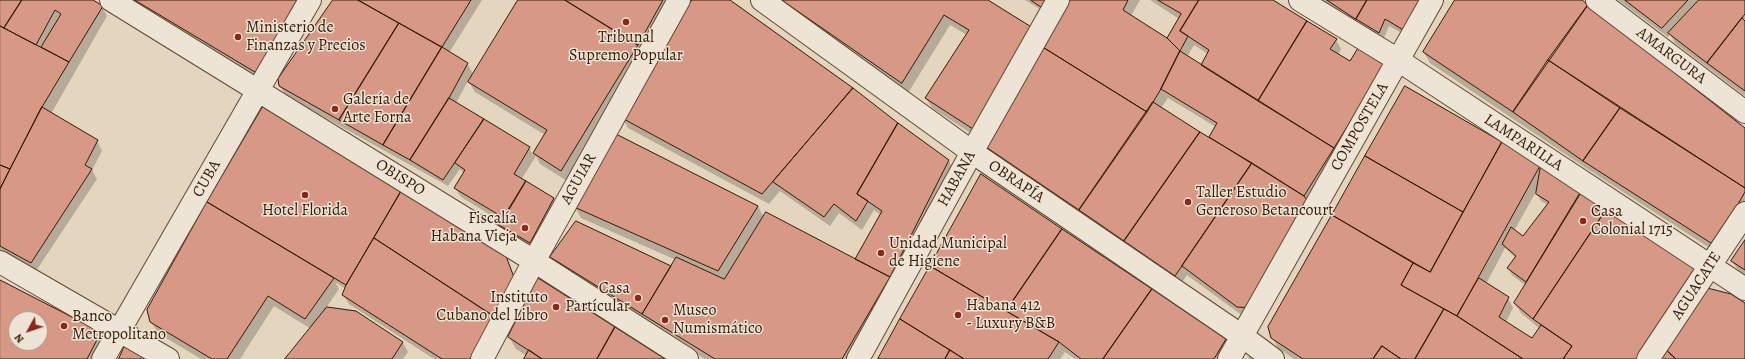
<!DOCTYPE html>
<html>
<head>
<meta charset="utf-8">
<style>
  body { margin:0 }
  #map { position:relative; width:1745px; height:359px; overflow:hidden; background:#e4d5be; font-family:Alegreya,serif }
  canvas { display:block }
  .north { position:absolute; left:8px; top:311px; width:40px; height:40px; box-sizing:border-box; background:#ede4d5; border:1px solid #a39382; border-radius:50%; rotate:230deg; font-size:11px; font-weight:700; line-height:16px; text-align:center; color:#341a05 }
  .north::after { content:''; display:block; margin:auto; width:14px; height:18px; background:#8f2418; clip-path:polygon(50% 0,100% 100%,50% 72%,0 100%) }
</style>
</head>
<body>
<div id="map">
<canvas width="1745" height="359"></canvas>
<div class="north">N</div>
</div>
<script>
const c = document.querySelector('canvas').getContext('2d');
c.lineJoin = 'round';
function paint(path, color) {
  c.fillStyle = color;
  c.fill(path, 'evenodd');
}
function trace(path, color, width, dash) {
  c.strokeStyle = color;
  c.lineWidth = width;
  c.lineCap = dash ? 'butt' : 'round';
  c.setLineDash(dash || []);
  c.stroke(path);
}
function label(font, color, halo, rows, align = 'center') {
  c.font = font + ' Alegreya,serif';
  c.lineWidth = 3;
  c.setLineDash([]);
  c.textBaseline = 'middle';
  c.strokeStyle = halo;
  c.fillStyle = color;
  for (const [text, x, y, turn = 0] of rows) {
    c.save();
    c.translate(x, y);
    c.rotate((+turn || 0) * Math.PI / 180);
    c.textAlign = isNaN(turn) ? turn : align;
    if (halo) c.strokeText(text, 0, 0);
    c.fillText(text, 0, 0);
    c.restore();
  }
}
paint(new Path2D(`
  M0,0H91L102,7L107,16L51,114L97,141L102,151L92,170L97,179L36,271L0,252Z
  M124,0H314L265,85Z
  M335,0H482L449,53L467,63L473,74L519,0H676L567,181L540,164L536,156L521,180L554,198L558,206L534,250L505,232L501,225L502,222L461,197L455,188L464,174L460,169L448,186L286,96L280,86ZM468,81L475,92L545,135L533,155L529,148L456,103Z
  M693,0H728L852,89L949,161L954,170L854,359H705L556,267L551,257L670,267L676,260L581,218L575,207L758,206L764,218L855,260L881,215L874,210L862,230L839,213L830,226L780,191L769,204L628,128L622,117Z
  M773,0H986L980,139L932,108L926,98L967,35L950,25L908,93Z
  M1025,0H1060L1051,16Z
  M1068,0H1140L1131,16L1168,39L1179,19L1150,0H1271L1336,40L1341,49L1338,55L1350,62L1384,66L1243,316L1187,275L1180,285L993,158L987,147ZM1194,45L1208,54L1201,66L1187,57ZM1168,98L1216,127L1209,138L1161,108Z
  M1321,0H1431L1409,37L1389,26L1383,40Z
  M1456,0H1580L1745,129V210L1719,254L1589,170L1430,63L1424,52Z
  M1618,0H1745V96L1675,43L1670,34L1668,37Z
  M1405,87L1540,165L1580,192L1656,359H1294L1278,348L1272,337L1269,327ZM1538,188L1537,194L1541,201L1548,205L1523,238L1514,231ZM1505,248L1516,258L1508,268L1512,275L1526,286L1515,304L1521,313L1540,329L1533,339L1506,322L1513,308L1508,298L1486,284Z
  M265,106L505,257L510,267L520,290L484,359H434L349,304L343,295L346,289L335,282L339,289L326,308L355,312L403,343L408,352L403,359H287L311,329L274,306L240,359H201L158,333L151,322L148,311L208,202Z
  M982,176L1225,340L1231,349L1225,359H1075L1065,352L1060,359H879Z
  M1745,242V275L1738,270L1732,261Z
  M0,281L100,333L105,343L97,359H0ZM16,319H40V343H16Z
  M509,337L663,359H525L527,356L516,349Z
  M1249,356L1254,359H1248Z`), '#0003');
const building = new Path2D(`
  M0,0H22L4,28L0,26Z
  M22,0H93L103,6L69,62L41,47L61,14L55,10L36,45L4,28Z
  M135,0H301L259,74Z
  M333,0H358L399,23L339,120L279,86L278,79Z
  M358,0H471L442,47Z
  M518,0H565L638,45L561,171L533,153L547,130L468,82Z
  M565,0H663L638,45Z
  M692,0H730L853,88L762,194L620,117Z
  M782,0H988L1033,28L973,129L925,98L969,30L944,15L902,83Z
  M1031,0H1052L1046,10Z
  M1067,0H1128L1123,10L1167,38L1180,51L1161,89L1147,112L1041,46Z
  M1158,0H1199L1180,31L1188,36L1180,51L1167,38L1181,14Z
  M1199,0H1273L1307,21L1258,101L1201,65L1209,50L1180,31Z
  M1327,0H1367L1356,19Z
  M1367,0H1423L1405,31L1385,19L1379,33L1356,19Z
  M1455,0H1582L1588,5L1513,112L1423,52Z
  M1625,0H1688L1662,28Z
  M1699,0H1745V14L1707,63L1668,33Z
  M1588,5L1745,128V188L1548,60Z
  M1742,18L1745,21V91L1707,63Z
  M1307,21L1337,39L1330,49L1350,61L1358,48L1385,65L1334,148L1258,101Z
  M399,23L442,47L383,145L339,120Z
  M0,26L69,62L42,107L10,169L0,165Z
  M1041,46L1147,112L1079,210L986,147Z
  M442,47L468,63L449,98L410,160L383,145Z
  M1180,51L1334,148L1304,196L1209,137L1217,123L1161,89Z
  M1548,60L1620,108L1583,161L1513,112Z
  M1405,86L1502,142L1463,212L1365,156Z
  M853,88L898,123L857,194L868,201L856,221L834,204L824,217L773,182Z
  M449,98L484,119L443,180L410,160Z
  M1153,102L1200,132L1124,241L1079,210Z
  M264,105L403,188L346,285L207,202Z
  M42,107L98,140L85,165L92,169L31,263L0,246V189Z
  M1620,108L1745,188V192L1714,245L1583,161Z
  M484,119L530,147L514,174L526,181L504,218L454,188L465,170L455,163Z
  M898,123L949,160L890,277L855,259L882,211L857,194Z
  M612,132L758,206L718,271L574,207Z
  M1200,132L1252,163L1175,276L1124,241Z
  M1502,142L1541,164L1457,316L1401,285L1413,263L1430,272Z
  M1365,156L1463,212L1430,272L1332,215Z
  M1252,163L1304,196L1310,204L1254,308L1237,307L1182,266Z
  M0,165L10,169L0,189Z
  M1541,165L1581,191L1526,282L1507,268L1516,256L1502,244L1511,227L1523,236L1549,202L1536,194Z
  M981,174L1062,229L1006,311L930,266Z
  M526,181L554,198L530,243L499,225Z
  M403,188L506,256L515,280L495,317L374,238Z
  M1583,190L1600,200L1595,208L1603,214L1533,319L1514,303Z
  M1600,200L1703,269L1643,359H1563L1572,346L1533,319L1603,214L1595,208Z
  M207,202L334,278L305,319L268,296L227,359H212L150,322L147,310Z
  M766,212L890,277L842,359H715L642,314L676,257L724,279Z
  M1332,215L1413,263L1401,285L1444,309L1415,359H1401L1382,346L1373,359H1303L1271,338L1268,327Z
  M576,221L671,266L642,314L550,257Z
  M1062,229L1152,289L1103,359H1081L1059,342L1006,311Z
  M374,238L495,317L474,359H442L342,295L346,285Z
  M1745,240V270L1731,261Z
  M930,266L1059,342L1048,359H964L900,319Z
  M538,278L615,327L597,359H542L508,337Z
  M1479,278L1509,297L1499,317L1532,338L1541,325L1572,346L1563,359H1523L1457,316Z
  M0,280L101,332L87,359H0ZM16,319H40V343H16Z
  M1707,288L1731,294L1745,303V359H1676L1665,349Z
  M1152,289L1226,339L1214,359H1103Z
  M327,307L356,311L403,342L392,359H285Z
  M1444,309L1457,316L1523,359H1415Z
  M900,319L950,350L945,359H878Z
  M615,327L665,359H597Z
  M126,343L154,359H119Z
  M1382,346L1401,359H1373Z
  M1665,349L1676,359H1658Z
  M529,350L542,359H524Z
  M950,350L964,359H945Z`);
paint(building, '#d79985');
trace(building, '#341a05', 1);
const minor = new Path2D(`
  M111,0L534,261L687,359
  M762,0L972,152L1242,336L1273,359
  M1300,0L1398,60L1745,289
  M1597,0L1745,112
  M0,262L168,359
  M103,359L310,0
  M482,359L534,261L679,0
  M858,359L972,152L1058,0
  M1229,359L1432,0
  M1648,359L1745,213`);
trace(minor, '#604933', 24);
trace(minor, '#ede4d5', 22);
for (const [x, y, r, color] of [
  [626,22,4,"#8f2418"],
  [238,37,4,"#8f2418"],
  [335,109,4,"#8f2418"],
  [305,195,4,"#8f2418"],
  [1188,202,4,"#8f2418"],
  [1583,221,4,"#8f2418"],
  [525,228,4,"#8f2418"],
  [881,253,4,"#8f2418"],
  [638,298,4,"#8f2418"],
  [556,307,4,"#8f2418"],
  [958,315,4,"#8f2418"],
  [665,320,4,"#8f2418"],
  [64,326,4,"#8f2418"]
]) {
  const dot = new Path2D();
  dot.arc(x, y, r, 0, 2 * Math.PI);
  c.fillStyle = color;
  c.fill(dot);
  trace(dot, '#ede4d5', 1.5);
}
label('16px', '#341a05', '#ede4d5', [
  ["Ministerio de",246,28],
  ["Finanzas y Precios",246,46],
  ["Tribunal",626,38,"center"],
  ["Supremo Popular",626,56,"center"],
  ["Galería de",343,100],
  ["Arte Forna",343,118],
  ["Taller Estudio",1196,193],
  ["Generoso Betancourt",1196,211],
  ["Hotel Florida",305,211,"center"],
  ["Casa",1591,212],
  ["Colonial 1715",1591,230],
  ["Fiscalía",517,219,"right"],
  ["Habana Vieja",517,237,"right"],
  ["Unidad Municipal",889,244],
  ["de Higiene",889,262],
  ["Casa",630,289,"right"],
  ["Partícular",630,307,"right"],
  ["Instituto",548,298,"right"],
  ["Cubano del Libro",548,316,"right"],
  ["Habana 412",966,306],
  ["- Luxury B&B",966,324],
  ["Museo",673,311],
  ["Numismático",673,329],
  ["Banco",72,317],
  ["Metropolitano",72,335]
], 'left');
label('16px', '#341a05', '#ede4d5', [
  ["AMARGURA",1671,56,37],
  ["COMPOSTELA",1360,127,-60],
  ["LAMPARILLA",1523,143,33],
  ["OBISPO",400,178,32],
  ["CUBA",207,179,-60],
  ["AGUIAR",579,179,-61],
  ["HABANA",957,179,-61],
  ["OBRAPÍA",1016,182,34],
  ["AGUACATE",1697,286,-57]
]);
</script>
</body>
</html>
